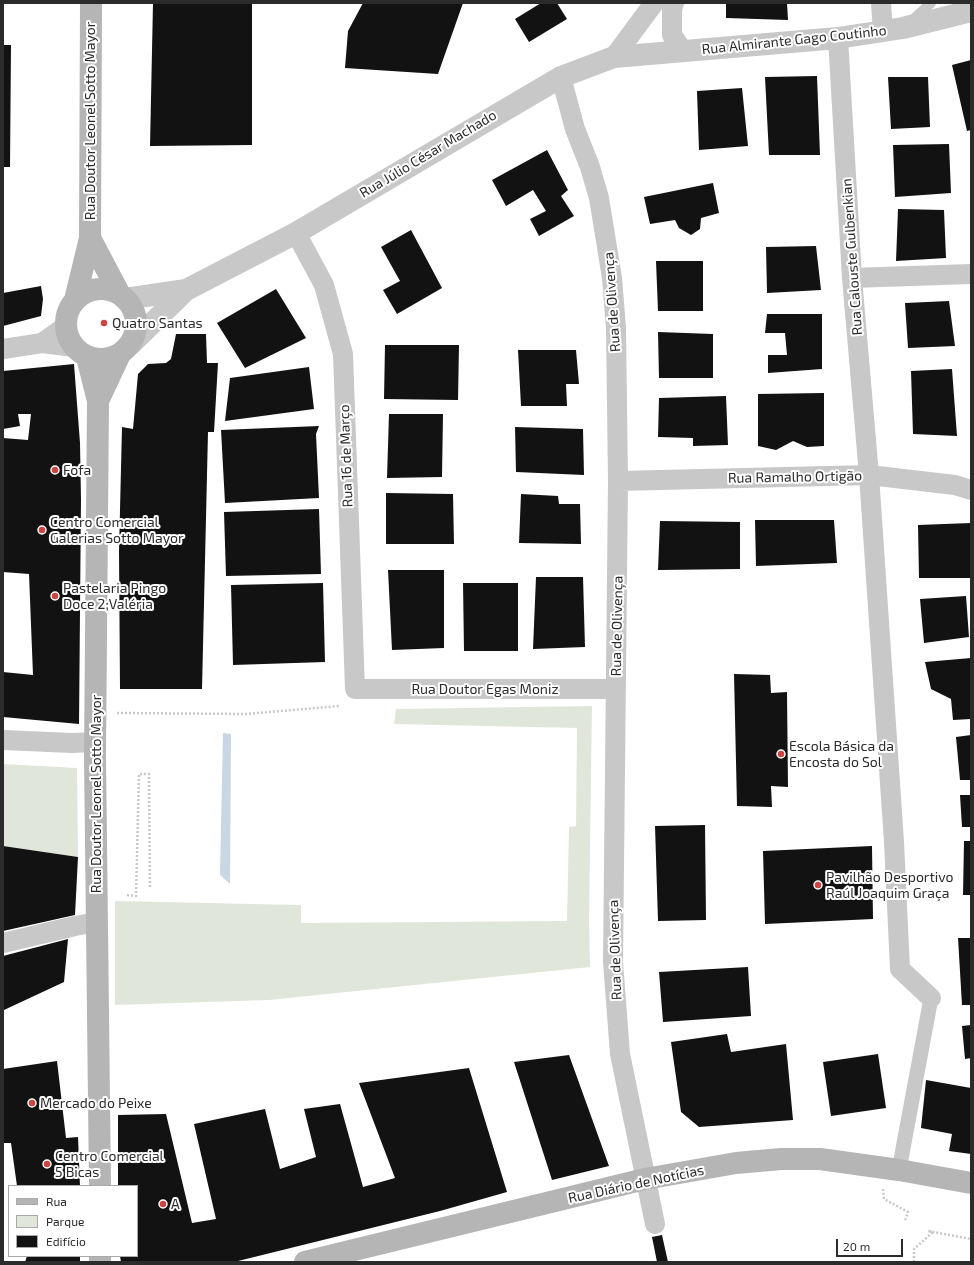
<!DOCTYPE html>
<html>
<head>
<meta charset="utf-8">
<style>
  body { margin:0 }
  #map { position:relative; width:974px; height:1265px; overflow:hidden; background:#fff; font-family:"Exo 2",sans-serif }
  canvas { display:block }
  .frame { position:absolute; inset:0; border:4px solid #2b2b2b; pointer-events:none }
  .legend { position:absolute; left:8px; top:1185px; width:130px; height:72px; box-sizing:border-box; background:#fff; border:1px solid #aaa; margin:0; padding:5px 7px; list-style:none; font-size:12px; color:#2b2b2b }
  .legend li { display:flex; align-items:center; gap:8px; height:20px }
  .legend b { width:20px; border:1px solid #aaa }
  .scale { position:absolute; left:836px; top:1239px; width:67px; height:18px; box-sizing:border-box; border:2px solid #2b2b2b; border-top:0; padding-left:5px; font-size:12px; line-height:14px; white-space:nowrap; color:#2b2b2b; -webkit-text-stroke:3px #fff; paint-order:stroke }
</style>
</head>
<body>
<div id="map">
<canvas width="974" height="1265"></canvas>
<div class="frame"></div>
<ul class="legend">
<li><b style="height:5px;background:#b5b5b5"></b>Rua</li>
<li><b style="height:11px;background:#e0e7da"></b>Parque</li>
<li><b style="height:11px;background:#121212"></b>Edifício</li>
</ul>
<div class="scale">20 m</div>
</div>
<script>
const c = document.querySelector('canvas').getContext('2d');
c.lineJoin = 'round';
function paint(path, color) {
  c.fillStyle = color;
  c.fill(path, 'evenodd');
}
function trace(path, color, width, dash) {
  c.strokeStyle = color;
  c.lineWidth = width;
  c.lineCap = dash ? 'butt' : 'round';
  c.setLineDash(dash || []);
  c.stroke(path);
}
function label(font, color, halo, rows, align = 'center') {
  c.font = font + ' "Exo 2",sans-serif';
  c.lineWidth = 4;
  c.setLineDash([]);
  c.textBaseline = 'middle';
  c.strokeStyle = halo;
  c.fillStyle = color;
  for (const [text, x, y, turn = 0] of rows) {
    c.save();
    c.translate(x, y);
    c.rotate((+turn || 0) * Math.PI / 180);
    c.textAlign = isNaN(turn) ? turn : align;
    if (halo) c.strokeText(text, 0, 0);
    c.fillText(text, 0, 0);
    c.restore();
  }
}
paint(new Path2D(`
  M592,706L589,920L590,967L269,1000L115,1005V901L301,905V923L567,921L569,827L576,826L577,728L394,724L396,709Z
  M3,764L77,768L78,857L3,846Z`), '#e0e7da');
paint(new Path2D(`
  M223,733L231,734L230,884L220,875Z`), '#c9d7e5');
paint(new Path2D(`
  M153,3H252V145L150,146Z
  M363,3H463L438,74L345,68L348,31Z
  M541,3H557L567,19L529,42L515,19Z
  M726,3H787L788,20L726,18Z
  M3,45H11L10,167H3Z
  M971,60V130L967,131L952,65Z
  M817,76L820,155H769L765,77Z
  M888,77H928L930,127L891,129Z
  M742,88L748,146L699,150L697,91Z
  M949,144L951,193L895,197L893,145Z
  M547,150L568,190L561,196L574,216L539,236L530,219L546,211L533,190L506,206L492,180Z
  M713,183L719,213L701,218L700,229L691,235L679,228L675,220L650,224L644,197Z
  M898,209L944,210L946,258L896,261Z
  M411,230L442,288L397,314L383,290L400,281L381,247Z
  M816,246L821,290L767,293L766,247Z
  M656,261H703V311H658Z
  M41,286L43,299L41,316L3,326V293Z
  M276,289L306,338L245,368L217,323Z
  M949,301L955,346L908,348L905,303Z
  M767,314H822V369L768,373V355H787L785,333H765Z
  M658,332L713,334V378H659Z
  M176,334H206L207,363H218L214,432H208L202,689H120L119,551L122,427L133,429L138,374L148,364L166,363L171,359Z
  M385,345H459L458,400L384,399Z
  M518,350H576L579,384H566L567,406H521Z
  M74,364L80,443L81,499L79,724L3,717V672L33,675L29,574L3,572V438L28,440L31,414H18L20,426L3,429V371Z
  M309,367L314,409L225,421L230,378Z
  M952,369L957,436L913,434L911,371Z
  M824,393V446L807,447L793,441L776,450L758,446V394Z
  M726,396L728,445L693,446V438L658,437L659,398Z
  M389,414H443L442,477L387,478Z
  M319,426L316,434L319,498L225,503L221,430Z
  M515,427L583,429L584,475L516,472Z
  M386,493L453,494L454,544H386Z
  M521,494L558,496L559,504H580L581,544L519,543Z
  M319,509L321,574L226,576L224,512Z
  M755,520H834L837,563L756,566Z
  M660,521L740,522V569L658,570Z
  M971,523V578H919L918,525Z
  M388,570H444V648L392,650Z
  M536,577H583L585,647L533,649Z
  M323,583L325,662L233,665L231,585Z
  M463,583H518V651H464Z
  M966,596L969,637L924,643L920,599Z
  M971,658V719L953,720L951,699L931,689L925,662Z
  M734,674L770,675L771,693L787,692L788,787L771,786L772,807L737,806Z
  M971,735V780H960L956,737Z
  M960,795H971V827H962Z
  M705,825L706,920L658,921L655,826Z
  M964,841H971V895H963Z
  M3,846L78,857L75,915L3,931Z
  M872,846L873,919L765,924L763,851Z
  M958,938H971V1005H962Z
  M68,939L64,982L4,1010L3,956Z
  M748,967L751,1016L663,1022L659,972Z
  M971,1025V1058L965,1059L962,1026Z
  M727,1034L731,1052L786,1044L793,1120L699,1127L681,1112L671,1042Z
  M878,1054L886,1108L831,1116L823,1062Z
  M569,1055L609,1166L552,1180L514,1062Z
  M57,1061L66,1138L78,1137L80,1186H17L11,1143H3V1069Z
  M469,1068L507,1192L440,1211L234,1262H121L120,1256H137V1186H118V1115L166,1114L192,1223L216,1219L194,1124L265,1109L280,1169L316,1157L304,1109L340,1104L363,1187L395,1178L359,1083Z
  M926,1080L971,1088V1154L949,1151L952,1134L921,1128Z
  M662,1235L668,1262H657L652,1237Z
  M27,1256H80V1262H25Z`), '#121212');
trace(new Path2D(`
  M117,713L246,714L339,706
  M127,895L136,896L139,774H149L150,889
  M883,1189L884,1199L908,1212L905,1221
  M914,1262V1249L933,1232L928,1231L971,1239`), '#c8c8c8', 2.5, [2, 2]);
trace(new Path2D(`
  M910,22L931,3`), '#c8c8c8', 10);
trace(new Path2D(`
  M899,1170L931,998`), '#c8c8c8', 15);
trace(new Path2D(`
  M674,3L672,10V35L683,51
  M881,3L883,31
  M838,38L852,278L869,475L894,842L900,969L931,998
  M614,57L654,3
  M561,77L575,129L590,167L599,198L612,278L616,328L618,481L613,962L620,1054L655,1224
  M296,233L324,285L343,354L355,689H616
  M852,278L971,274
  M42,343L66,326
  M3,349L42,343L74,347
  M618,481L869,475L955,485L971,490
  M3,740L72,743L95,742
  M3,943L75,926L97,922`), '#c8c8c8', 20);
trace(new Path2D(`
  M125,299L186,290
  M131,344L186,290L296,233L561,77L614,57L838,38L903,28L971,11`), '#c8c8c8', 22);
trace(new Path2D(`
  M90,238L119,293
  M66 324a35 35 0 1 1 70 0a35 35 0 1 1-70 0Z
  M75,300L90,238L91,3
  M87,357L98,401L95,756L100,1186
  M98,401L120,354
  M100,1256V1262
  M305,1262L645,1179L736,1163L781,1159H820L899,1170L971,1183`), '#b5b5b5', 22);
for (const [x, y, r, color] of [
  [104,323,4,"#cd4543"],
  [55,470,4,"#cd4543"],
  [42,530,4,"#cd4543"],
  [55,596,4,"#cd4543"],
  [781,754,4,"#cd4543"],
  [818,885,4,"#cd4543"],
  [32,1103,4,"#cd4543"],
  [47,1164,4,"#cd4543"],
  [163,1204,4,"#cd4543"]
]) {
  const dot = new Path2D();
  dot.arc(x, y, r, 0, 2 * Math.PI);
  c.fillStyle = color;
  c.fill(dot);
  trace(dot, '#fff', 1.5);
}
label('14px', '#2b2b2b', '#fff', [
  ["Rua Almirante Gago Coutinho",794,40,-6],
  ["Rua Doutor Leonel Sotto Mayor",90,121,-90],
  ["Rua Júlio César Machado",428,154,-31],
  ["Rua Calouste Gulbenkian",852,257,-94],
  ["Rua de Olivença",612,302,-94],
  ["Rua 16 de Março",346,456,-92],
  ["Rua Ramalho Ortigão",795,477,-1],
  ["Rua de Olivença",617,626,-89],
  ["Rua Doutor Egas Moniz",485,689],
  ["Rua Doutor Leonel Sotto Mayor",96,794,-90],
  ["Rua de Olivença",615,950,-92],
  ["Rua Diário de Notícias",636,1184,-12]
]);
label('14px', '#2b2b2b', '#fff', [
  ["Quatro Santas",112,323],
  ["Fofa",63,470],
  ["Centro Comercial",50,522],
  ["Galerias Sotto Mayor",50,538],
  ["Pastelaria Pingo",63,588],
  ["Doce 2;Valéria",63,604],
  ["Escola Básica da",789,746],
  ["Encosta do Sol",789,762],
  ["Pavilhão Desportivo",826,877],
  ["Raúl Joaquim Graça",826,893],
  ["Mercado do Peixe",40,1103],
  ["Centro Comercial",55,1156],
  ["5 Bicas",55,1172],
  ["A",171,1204]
], 'left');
</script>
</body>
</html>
